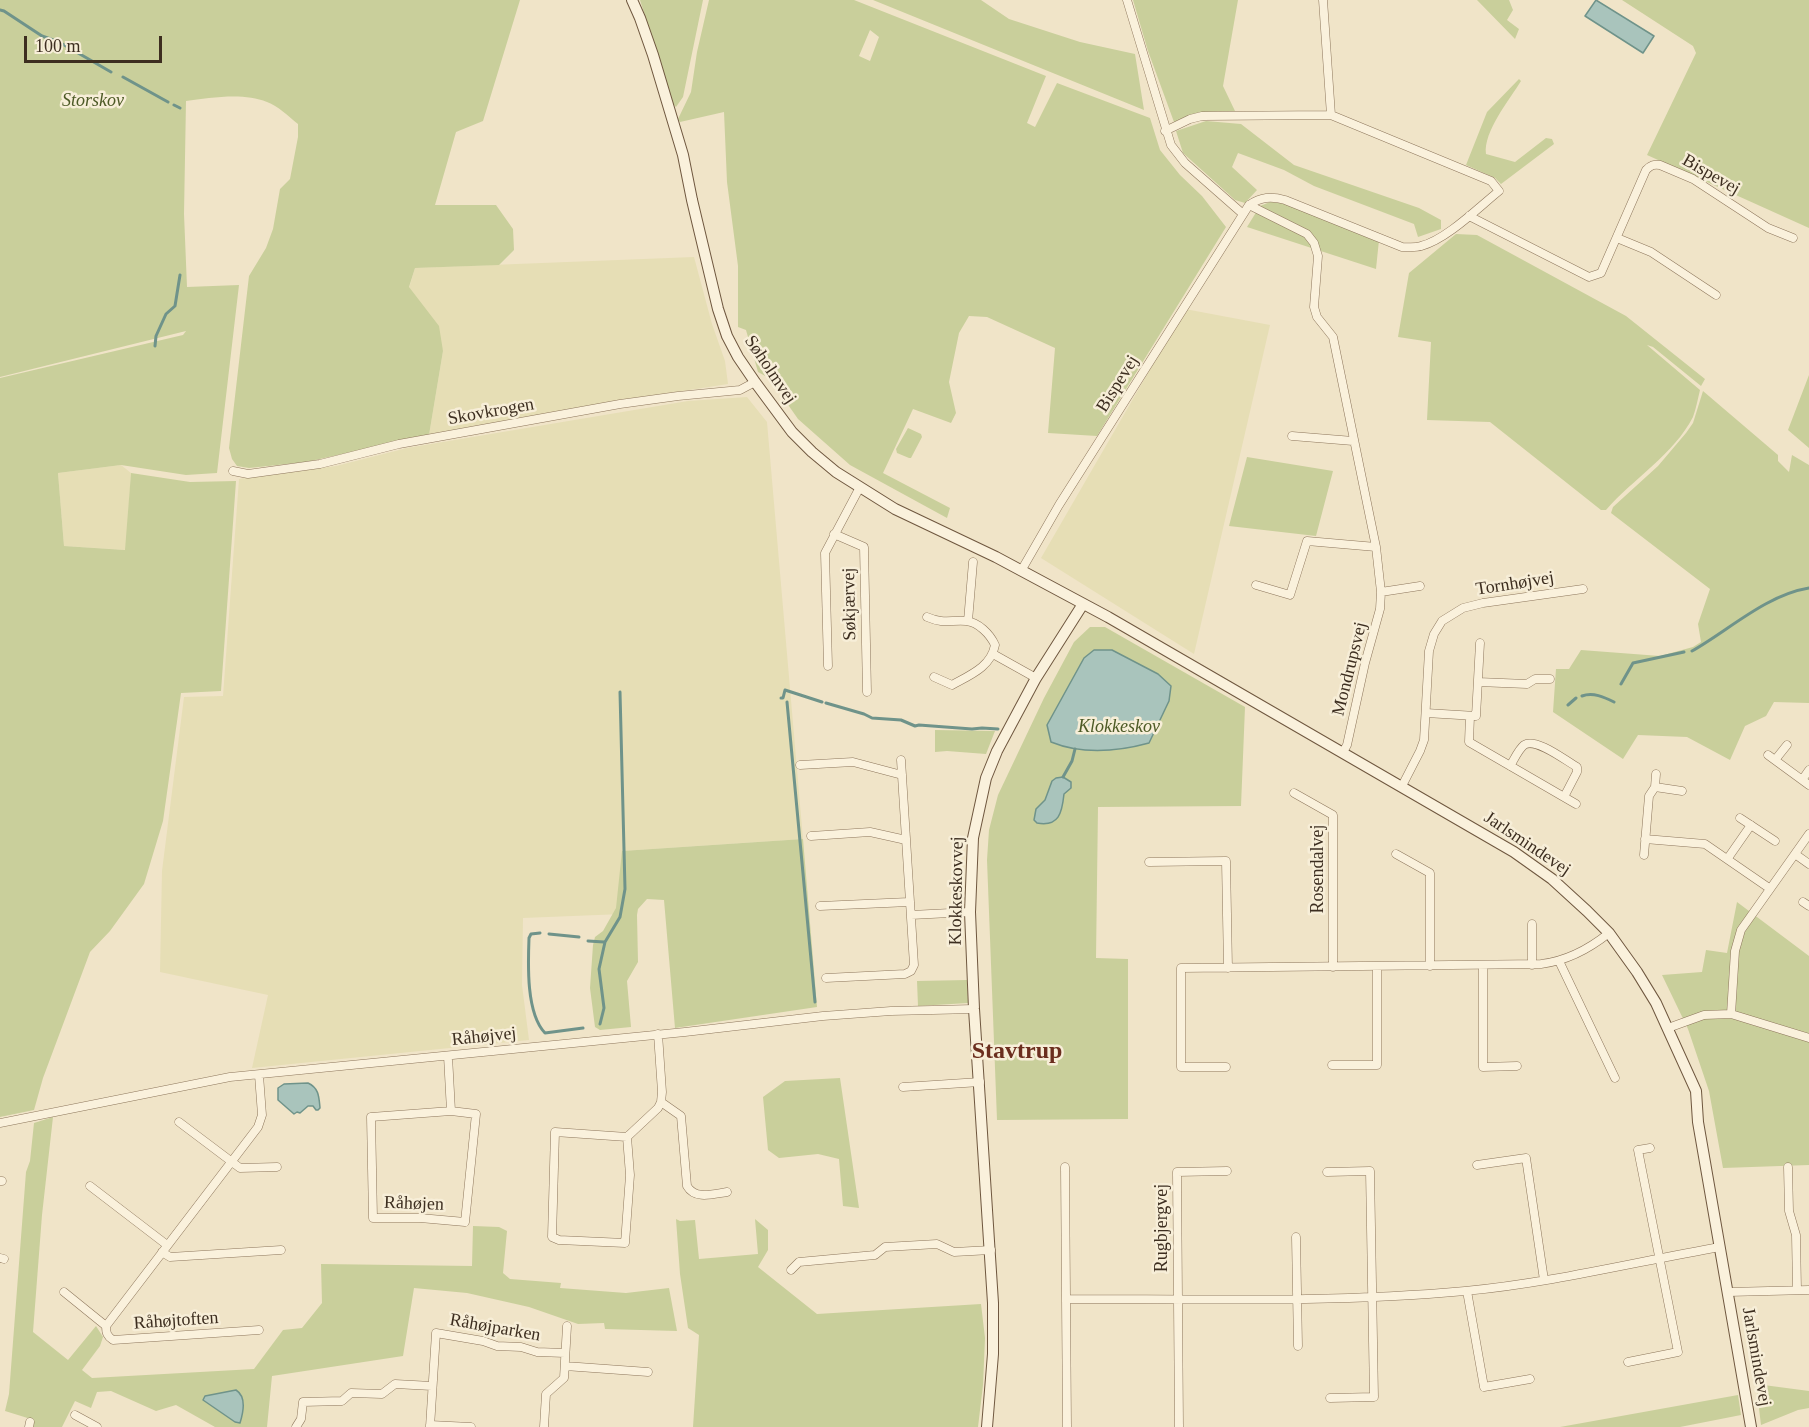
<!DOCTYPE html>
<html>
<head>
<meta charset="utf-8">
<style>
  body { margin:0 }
  #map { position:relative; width:1809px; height:1427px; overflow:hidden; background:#f0e4c8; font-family:"Times New Roman",serif }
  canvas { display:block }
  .scale { position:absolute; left:24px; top:36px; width:138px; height:27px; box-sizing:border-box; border:3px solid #3d2e20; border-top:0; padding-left:8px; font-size:18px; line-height:21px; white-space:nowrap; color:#3d2e20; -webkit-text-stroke:4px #f7eed8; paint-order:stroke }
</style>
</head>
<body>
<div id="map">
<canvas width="1809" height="1427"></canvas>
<div class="scale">100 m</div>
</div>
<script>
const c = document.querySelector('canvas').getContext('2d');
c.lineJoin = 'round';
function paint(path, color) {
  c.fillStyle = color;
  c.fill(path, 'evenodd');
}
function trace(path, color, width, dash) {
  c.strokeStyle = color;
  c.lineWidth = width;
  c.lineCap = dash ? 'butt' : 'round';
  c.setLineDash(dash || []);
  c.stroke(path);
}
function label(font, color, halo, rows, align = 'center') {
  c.font = font + ' "Times New Roman",serif';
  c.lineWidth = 5;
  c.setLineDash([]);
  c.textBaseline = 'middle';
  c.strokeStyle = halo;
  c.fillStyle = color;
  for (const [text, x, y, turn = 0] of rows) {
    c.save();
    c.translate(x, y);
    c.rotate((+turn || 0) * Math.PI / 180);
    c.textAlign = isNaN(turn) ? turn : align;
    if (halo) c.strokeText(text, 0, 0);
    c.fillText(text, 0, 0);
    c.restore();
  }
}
paint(new Path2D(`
  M694,257L712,324L725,361L728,384L592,405L429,435L443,351L409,288L415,268Z
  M1185,309L1270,325L1194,654L1041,558Z
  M747,397L767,422L803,839L622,851L623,914L523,918L522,985L529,1040L252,1068L268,995L160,972L162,871L184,697L223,696L239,479L336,466L407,448L688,401Z
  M121,465L131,473L126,550L64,546L58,473Z`), '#e6deb5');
paint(new Path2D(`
  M0,0H520L483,121L456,132L435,205H496L513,229L514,250L499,265L415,268L409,287L439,326L443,351L429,435L306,462L249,468L237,466L232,459L229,448L249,276L266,248L273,229L280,189L290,179L298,137V124C288,116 278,106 267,102C243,92 210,98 186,101L184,214L187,287L239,285L217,473L186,475L121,465L58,473L64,546L125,550L131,473L190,482L236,481L221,691L181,693L163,821L144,884L110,931L90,952L43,1078L34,1110L0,1117V378L183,335L186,331L0,377Z
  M640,0H703L683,97L676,107L673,104Z
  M709,0H854L1046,76L1027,123L1035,127L1057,83L1150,118L1160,150L1180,175L1202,196L1226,227L1097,436L1048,433L1055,348L987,317L969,316L959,333L949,382L956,413L951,423L913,409L883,473L950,508L947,518L850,465L798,419L784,399L789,389L758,372L746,330L738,327V266L727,182L724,112L680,122L678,119L691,92L697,52ZM870,30L879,37L870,61L859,56Z
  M873,0H981L1009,19L1080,42L1135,54L1144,110Z
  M1133,0H1238L1223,86L1235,111L1200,112L1174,122L1148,51Z
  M1477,0H1509L1513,10L1507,20L1519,29L1515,39Z
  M1622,0H1809V228L1647,155L1696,53L1693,46Z
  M1519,79L1521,81C1510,99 1483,132 1486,154L1515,162L1546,138L1552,139L1554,144L1501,184L1495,178L1466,165L1487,112Z
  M1206,121L1241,124L1294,165L1419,208L1441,220V229L1418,237L1414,224L1314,186L1284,170L1238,153L1232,167L1257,190L1245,203L1235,200L1183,153L1176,131Z
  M1270,202L1285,203L1379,240L1376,269L1247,227L1260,206Z
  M1456,234L1477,235L1626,316L1705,379L1701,386L1653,347L1647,345L1700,390C1698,398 1696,409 1693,417C1674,454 1633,479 1606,510H1601L1490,422L1427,420L1431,342L1398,337L1409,273Z
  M1809,375V448L1788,430Z
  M1703,391L1778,455V461L1789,472L1792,455L1809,465V703L1774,702L1766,716L1745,726L1730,760L1687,737L1638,735L1623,759L1553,712L1556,669H1569L1581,650L1660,656L1693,647L1701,642L1698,624L1710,589L1611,513L1613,507L1658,466L1686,433L1693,423Z
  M908,428L921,434L922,437L911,458H909L897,453L896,449Z
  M1247,457L1333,471L1316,536L1229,526Z
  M1090,627H1105L1245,707L1241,806L1098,807L1096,958L1128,959V1119L997,1120L987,860L989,830L998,795L1044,698L1074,642Z
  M935,730L995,731L986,754L947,751L935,752Z
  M803,839L817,1007L675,1028L664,900L647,899L638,909L637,915L638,962L627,981L631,1027L600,1030L595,1027L590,988L593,945L595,937L603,931L616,908L622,851Z
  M1737,902L1809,956V1165L1723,1168L1709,1091L1688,1029L1662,975L1702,972L1706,950L1727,953Z
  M967,980L968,1003L918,1006L917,981Z
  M840,1078L859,1208L843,1206L839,1159L818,1154L779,1158L768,1150L763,1097L785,1081Z
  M53,1117L42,1215L33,1332L68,1360L96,1326L103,1337L100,1346L82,1370L92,1378L254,1369L283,1330L302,1328L322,1303L321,1264L472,1266L473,1226L499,1227L507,1231L503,1273L510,1279L561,1283L560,1288L626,1293L669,1288L677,1331L605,1329L604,1323L578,1324L529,1307L467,1293L414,1288L403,1356L272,1376L267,1427H215L176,1405L156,1411L111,1391L97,1392L91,1408L75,1401L62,1427H32L34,1420L5,1411L9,1394L26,1172L30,1161L34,1123Z
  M676,1219L680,1221L695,1220L699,1259L758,1254L755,1219L768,1230V1250L758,1267L817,1314L981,1304L985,1338L983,1385L978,1427H693L699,1335L688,1328L680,1274Z
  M1756,1384L1809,1391V1408L1798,1410L1761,1425Z
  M1738,1395L1741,1415L1680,1427H1560Z`), '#c9cf9b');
const water = new Path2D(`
  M1596,0L1654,36L1643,53L1585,16Z
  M1094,650H1112L1158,674L1171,686L1169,701L1149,743C1116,752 1083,755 1051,742L1047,725L1084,658Z
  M1063,777L1071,782V788L1064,794C1062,813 1059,827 1037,823L1034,820L1036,809L1045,800L1052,781L1056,778Z
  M308,1083C319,1088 319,1097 320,1108L318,1110H316L313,1106H308L300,1113L297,1112L294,1114L278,1100V1088L284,1084Z
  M236,1390C247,1397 243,1413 240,1423L235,1422L203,1400L205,1396Z`);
paint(water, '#a9c4bc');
trace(water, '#6f938a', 1.5);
trace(new Path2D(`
  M0,10L4,11L42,36L59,42L111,72
  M123,77L168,102
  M174,105L180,108
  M155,346L156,336L166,314L175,306L180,275
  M1692,651C1729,630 1766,595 1809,588
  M1621,684L1633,663L1684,652
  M1582,696C1593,692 1604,697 1614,702
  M781,698H783L785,690L822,702
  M787,702L815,1002
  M826,703L864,714L872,718L901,720L915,726L919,725L972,729L982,728L998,729
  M1568,705L1576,698
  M1063,777L1072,761L1075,749
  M540,933L531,934L529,938C528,964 526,1013 545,1033L583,1028
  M549,934L579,937
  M588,941L604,942
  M600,1024L604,1008L599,969L605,942L620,917L625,889L620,692`), '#6f938a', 3);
const street = new Path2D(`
  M1127,0L1171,145L1185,163L1243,214
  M1323,0L1331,115
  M1249,205L1307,234L1314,243L1318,256L1314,307L1317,317L1333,337L1376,547L1381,592L1380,609L1365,663L1347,745L1343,752
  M1469,216L1589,277L1601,273L1646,170C1651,165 1654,164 1660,165L1693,179L1768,228L1793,238
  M1617,238L1651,252L1716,295
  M1292,436L1353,441
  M233,471L248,474L320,464L399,444L620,404L678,396L740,390L755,382
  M834,534L864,547L867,692
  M1021,571L1059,505L1249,205C1261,197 1271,196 1285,200L1402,247C1409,247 1415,248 1421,246C1446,240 1479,207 1499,191L1491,181L1331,115L1202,116L1190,119L1165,131
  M1256,585L1290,595L1307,541L1376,547
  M1381,592L1420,586
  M927,617C943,624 950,620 966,621C978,622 990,634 995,645C991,667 970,675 952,685L934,677
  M968,621L973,562
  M993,654L1036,678
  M828,666L825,553L860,487
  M1478,682L1527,684L1535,679H1550
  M1426,713L1476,716L1480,643
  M1470,716L1469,742L1576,804
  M1768,755L1809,785
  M1775,760L1787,745
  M800,765L853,762L902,775
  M1510,766C1514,760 1518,750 1524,745C1536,737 1566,761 1577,767V772L1564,797
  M1802,780L1809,770
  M1402,786L1420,751L1424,740L1429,651L1434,634L1442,621L1463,608L1483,603L1583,589
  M1655,787L1656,774
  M1294,793L1333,815V967
  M1740,818L1775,841
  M811,836L870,832L906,840
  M1645,839L1705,844L1769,888
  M1396,854L1430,873V966
  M1795,854L1809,864
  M1644,855L1649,796L1655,787L1682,791
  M1728,858L1751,825
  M1149,862L1226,861L1228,968
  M1803,902L1809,906
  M820,906L909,902
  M911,915L970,912
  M1532,924V965
  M1559,961L1615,1078
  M1483,966V1067L1517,1066
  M826,978L905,974L911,971L914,965L901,760
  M1731,1014L1735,951L1741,930L1809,834
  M1668,1028L1704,1015L1731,1014L1809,1038
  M448,1056L451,1111L371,1117L373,1218H420L465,1222L476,1114L451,1111
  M1332,1065H1377V966
  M1226,1067H1181V968L1541,964C1566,961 1589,949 1609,933
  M903,1087L980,1082
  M661,1102L681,1116L687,1186C695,1200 713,1194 727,1192
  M179,1122L240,1168L277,1167
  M0,1123L230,1077L685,1032L823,1016L891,1011L974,1009
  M627,1137L630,1175L625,1243L559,1240L552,1237L555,1132L627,1137L658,1108L661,1102L662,1092L658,1034
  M1477,1165L1526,1158L1544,1280
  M1065,1167L1067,1427
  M1788,1167L1789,1211L1796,1235L1797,1290
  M1327,1172L1370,1171L1374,1397L1330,1398
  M0,1181H2
  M90,1186L167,1245
  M1296,1237L1298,1346
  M162,1252L170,1257L281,1250
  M0,1258L4,1259
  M791,1270L799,1262L875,1255L885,1247L937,1244L954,1252L991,1250
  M1467,1291L1484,1387L1530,1379
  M64,1292L106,1326
  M1728,1292L1809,1290
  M1066,1299C1199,1299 1333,1303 1465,1291C1551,1283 1635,1262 1720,1247
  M259,1330L113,1340C107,1336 106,1333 106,1326L258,1127L262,1115L259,1075
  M1628,1362L1678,1352L1638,1150L1650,1148
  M565,1366L648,1372
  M75,1415L97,1427
  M430,1425L471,1427
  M29,1427L30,1422
  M296,1427L301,1419L303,1402L342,1401L351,1393L382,1394L395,1384L432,1386
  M430,1427L436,1333L483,1341L497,1346L521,1347L537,1352L565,1353
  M544,1427L546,1394L564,1378L567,1326
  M1179,1427L1177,1172L1227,1171`);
const secondary = new Path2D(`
  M632,0L640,18L653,55L683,155L692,200L718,309L727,336L738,357L755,382L792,432L812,452L836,472L895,509L996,557L1108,617L1514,852L1552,879L1587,911L1609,933L1637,972L1656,1003L1696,1091L1698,1122L1751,1427
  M987,1427L993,1354V1303L974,1009L970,912L973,838L986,778L997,751L1036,678L1083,604`);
trace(street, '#8d765c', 9);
trace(secondary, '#6f573f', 12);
trace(street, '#faf1dc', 8);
trace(secondary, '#faf1dc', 10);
label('italic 18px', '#4d5a26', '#f7eed8', [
  ["Storskov",93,101],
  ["Klokkeskov",1119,727]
]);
label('18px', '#3d2e20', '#f7eed8', [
  ["Bispevej",1711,175,30],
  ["Søholmvej",770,370,56],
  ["Bispevej",1118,384,-58],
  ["Skovkrogen",491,412,-10],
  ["Tornhøjvej",1515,584,-9],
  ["Søkjærvej",850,604,-91],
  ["Mondrupsvej",1350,669,-76],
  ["Jarlsmindevej",1527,844,34],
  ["Rosendalvej",1318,869,-90],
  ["Klokkeskovvej",957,891,-89],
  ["Råhøjvej",484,1037,-6],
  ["Råhøjen",414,1204,2],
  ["Rugbjergvej",1162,1228,-90],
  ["Råhøjtoften",176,1321,-4],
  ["Råhøjparken",495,1328,10],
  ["Jarlsmindevej",1756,1357,80]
]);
label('bold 24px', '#6b2e1e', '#f7eed8', [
  ["Stavtrup",1017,1052]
]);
</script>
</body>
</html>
